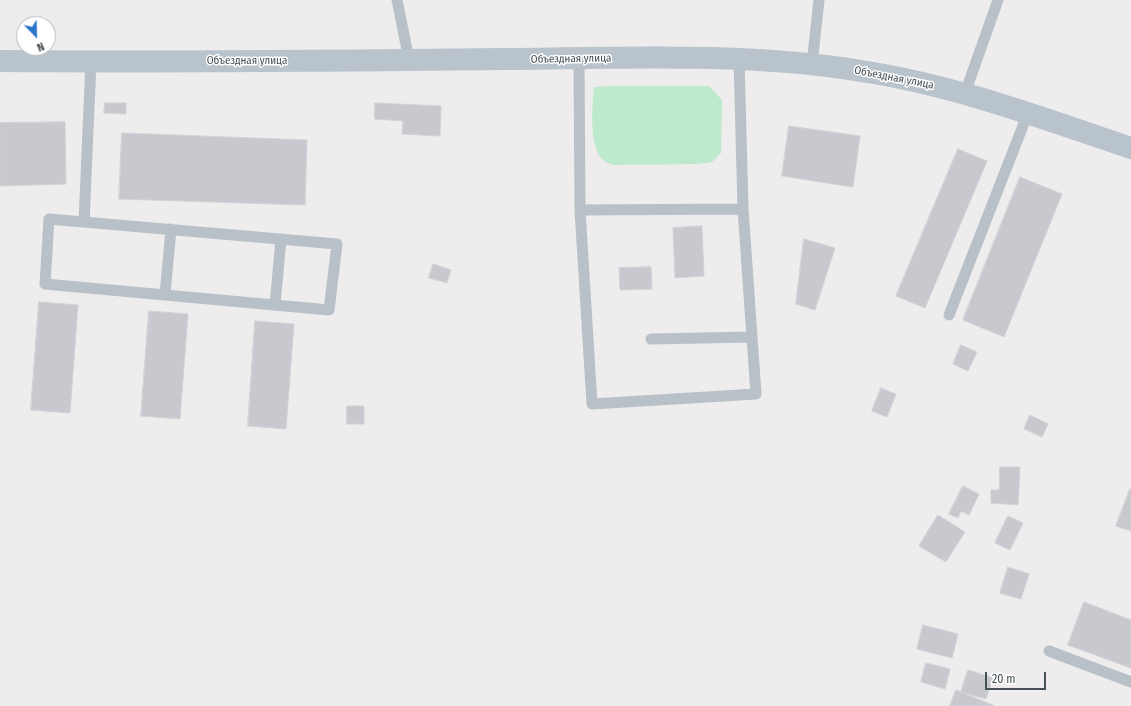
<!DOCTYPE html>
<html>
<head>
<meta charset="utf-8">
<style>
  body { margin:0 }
  #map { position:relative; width:1131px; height:706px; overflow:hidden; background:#eeecec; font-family:"Fira Sans Condensed",sans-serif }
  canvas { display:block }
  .north { position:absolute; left:16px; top:16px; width:40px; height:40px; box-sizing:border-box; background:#fff; border:1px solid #b5b9bc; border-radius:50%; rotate:157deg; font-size:11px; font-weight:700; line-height:16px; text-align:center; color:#465057 }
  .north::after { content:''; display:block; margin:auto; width:14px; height:18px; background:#2a77ca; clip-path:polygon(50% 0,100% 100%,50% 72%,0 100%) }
  .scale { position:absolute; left:985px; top:672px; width:61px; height:18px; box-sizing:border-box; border:2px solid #465057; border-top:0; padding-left:5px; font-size:12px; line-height:14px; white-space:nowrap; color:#465057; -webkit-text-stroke:3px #fff; paint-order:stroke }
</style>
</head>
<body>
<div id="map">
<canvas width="1131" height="706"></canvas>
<div class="north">N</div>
<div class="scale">20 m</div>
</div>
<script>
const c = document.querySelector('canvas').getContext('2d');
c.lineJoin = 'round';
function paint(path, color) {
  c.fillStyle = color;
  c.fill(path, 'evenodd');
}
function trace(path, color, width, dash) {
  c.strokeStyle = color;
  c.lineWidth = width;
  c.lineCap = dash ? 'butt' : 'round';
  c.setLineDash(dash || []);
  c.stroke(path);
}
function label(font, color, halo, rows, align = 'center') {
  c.font = font + ' "Fira Sans Condensed",sans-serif';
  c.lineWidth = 3;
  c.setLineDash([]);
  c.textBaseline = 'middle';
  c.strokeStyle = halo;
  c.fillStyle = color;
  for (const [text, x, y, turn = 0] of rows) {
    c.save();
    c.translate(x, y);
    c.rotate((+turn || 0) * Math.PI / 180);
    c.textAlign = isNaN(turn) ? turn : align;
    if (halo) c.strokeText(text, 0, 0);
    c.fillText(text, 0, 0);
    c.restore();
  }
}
paint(new Path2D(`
  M609,86H709L722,100L721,153L712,162L698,164L613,165C610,164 605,162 602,159C589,146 592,105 594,87Z`), '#bde9cc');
const building = new Path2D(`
  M105,103H126V114L104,113Z
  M375,103L441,106L440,136L402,134L403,121L375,119Z
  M65,122L66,184L0,186V123Z
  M789,126L860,136L853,187L782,176Z
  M122,133L307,140L305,205L119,199Z
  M958,149L987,161L925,308L896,296Z
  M1020,177L1062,194L1004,337L963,320Z
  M702,226L704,276L675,278L673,228Z
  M804,239L835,248L815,310L796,304Z
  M433,264L451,270L447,283L429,278Z
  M651,267L652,289L620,290L619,268Z
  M39,302L78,305L70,413L31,410Z
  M149,311L188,314L180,419L141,416Z
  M255,321L294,324L286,429L248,426Z
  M961,345L977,352L968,371L953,364Z
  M881,388L896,394L887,417L872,411Z
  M347,406H364V424H347Z
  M1030,415L1048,424L1042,437L1024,429Z
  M1000,467H1020L1018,505L991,503V490H999Z
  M963,486L979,494L969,515L961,511L958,518L949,514Z
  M1130,489H1131V531L1116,526Z
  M938,515L965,532L946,562L919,546Z
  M1008,516L1023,523L1010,550L995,543Z
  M1008,567L1029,574L1021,599L1000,593Z
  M1084,602L1131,620V668L1068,645Z
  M923,625L958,634L952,658L917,649Z
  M926,663L950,669L945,689L921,682Z
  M968,670L993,678L986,699L961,692Z
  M956,690L995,706H950Z`);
paint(building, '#c7c9ce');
trace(building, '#d0d2d7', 1);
trace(new Path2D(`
  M397,0L409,60
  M579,59L580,210L743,209L739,60
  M812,64L819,0
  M965,93L998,0
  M580,210L592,404L756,394L743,209
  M49,219L337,244L329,310L45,284Z
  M84,222L91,62
  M165,295L171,229
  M275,305L281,239
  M949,315L1028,113
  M651,339L752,337
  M1049,651L1131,682`), '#b8c1c7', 11);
trace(new Path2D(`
  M0,61C168,62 337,61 505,59C622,58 746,52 861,71C954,85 1042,118 1131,148`), '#b9c3cc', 22);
label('11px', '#465057', '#fff', [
  ["Объездная улица",571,59,-1],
  ["Объездная улица",247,61],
  ["Объездная улица",894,78,11]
]);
</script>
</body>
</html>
